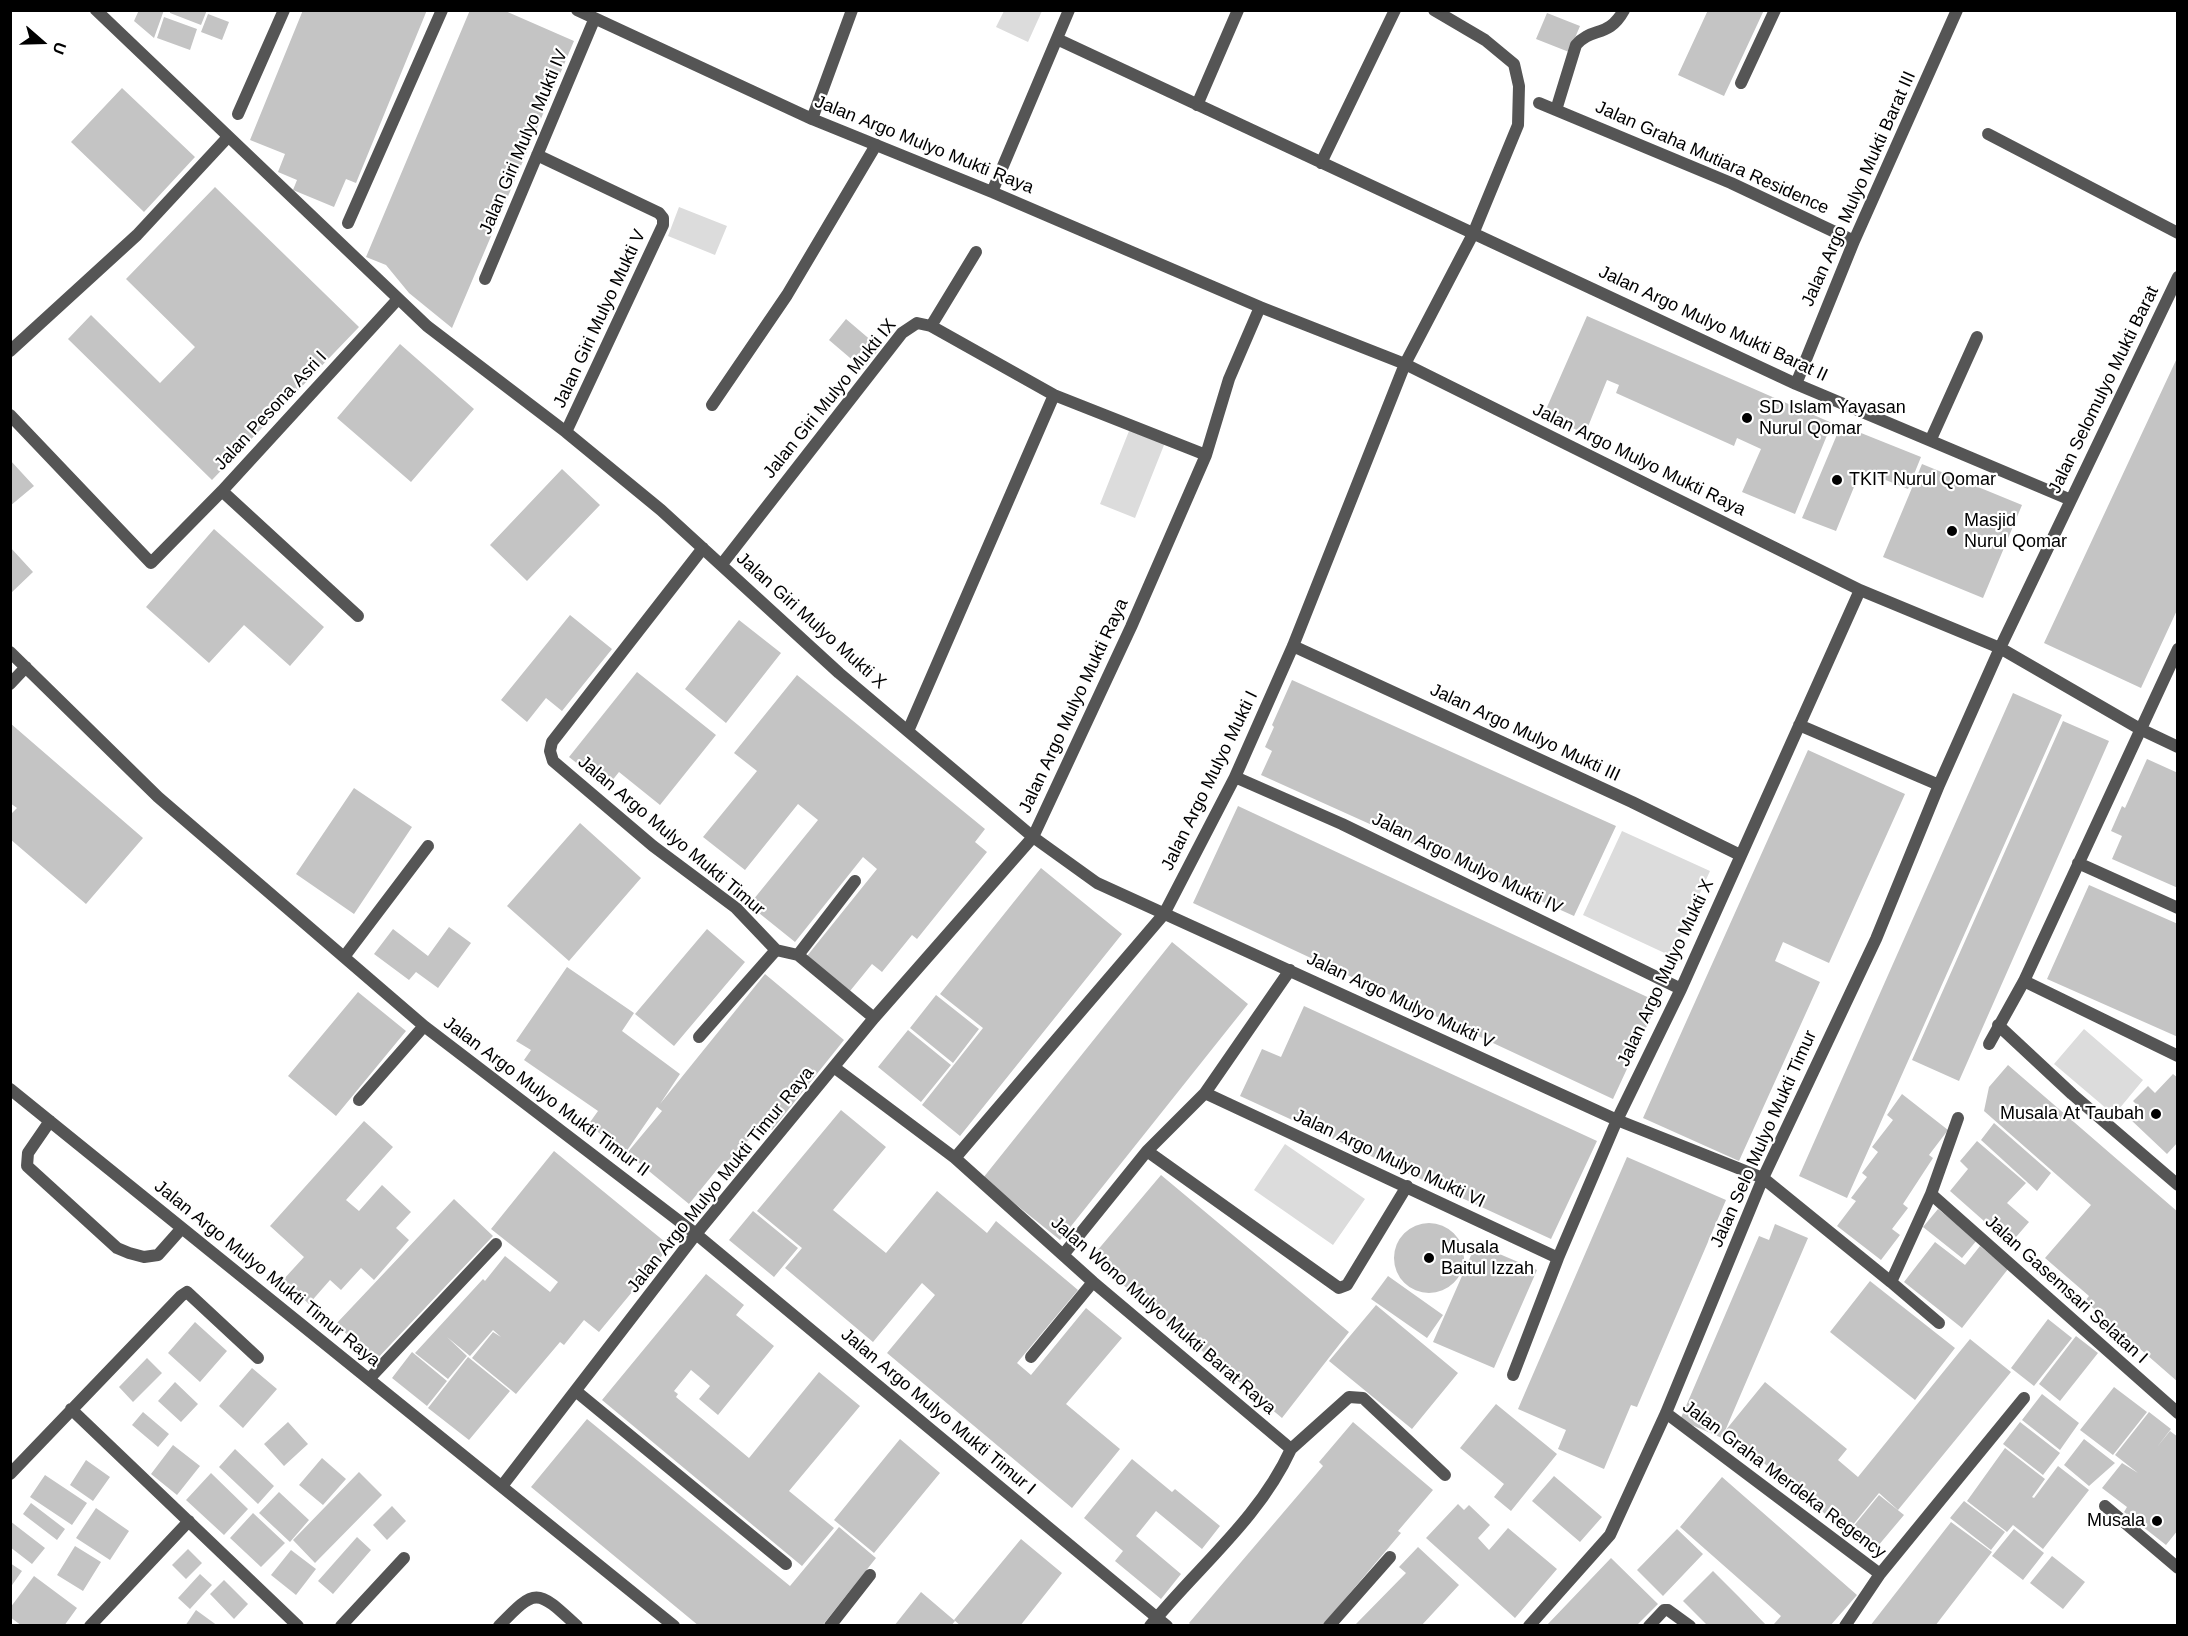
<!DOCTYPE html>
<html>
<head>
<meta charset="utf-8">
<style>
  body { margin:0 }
  #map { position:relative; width:2188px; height:1636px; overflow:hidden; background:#fff; font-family:Arial,sans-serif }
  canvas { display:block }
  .frame { position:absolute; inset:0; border:12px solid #000; pointer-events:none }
  .north { position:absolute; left:12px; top:12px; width:60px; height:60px; -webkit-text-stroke:4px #fff; paint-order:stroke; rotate:110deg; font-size:16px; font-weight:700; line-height:24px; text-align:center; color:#000 }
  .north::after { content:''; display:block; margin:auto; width:21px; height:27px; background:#000; clip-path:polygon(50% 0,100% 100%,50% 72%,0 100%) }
</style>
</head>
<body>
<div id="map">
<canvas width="2188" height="1636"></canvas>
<div class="frame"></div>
<div class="north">U</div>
</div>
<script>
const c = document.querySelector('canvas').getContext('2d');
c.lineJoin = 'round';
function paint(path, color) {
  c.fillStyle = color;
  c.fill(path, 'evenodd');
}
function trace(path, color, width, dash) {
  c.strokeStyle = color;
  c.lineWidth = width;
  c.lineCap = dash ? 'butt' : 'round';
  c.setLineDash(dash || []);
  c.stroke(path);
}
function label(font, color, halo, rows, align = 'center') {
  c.font = font + ' Arial,sans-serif';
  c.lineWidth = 4.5;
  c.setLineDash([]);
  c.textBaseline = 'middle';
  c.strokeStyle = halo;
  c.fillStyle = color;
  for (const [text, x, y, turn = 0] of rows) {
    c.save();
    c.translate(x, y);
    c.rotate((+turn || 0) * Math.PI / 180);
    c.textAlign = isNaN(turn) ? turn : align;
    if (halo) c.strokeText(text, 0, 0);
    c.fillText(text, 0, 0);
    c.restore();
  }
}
paint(new Path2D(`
  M1004,11H1042L1028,42L996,27Z
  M679,207L727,226L715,255L668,236Z
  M1131,426L1166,440L1135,518L1100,504Z
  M1622,831L1710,871L1671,956L1583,915Z
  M2084,1029L2143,1080L2114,1115L2054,1064Z
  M1285,1144L1365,1199L1333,1245L1254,1190Z`), '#dcdcdc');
paint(new Path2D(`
  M139,10H164L154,38L134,21Z
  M170,10H207L201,25L170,13Z
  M303,10H427L356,183L346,179L334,207L293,190L297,180L278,172L285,154L250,140Z
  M470,10H503L574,41L452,328L409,293L386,265L366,257Z
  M1708,10H1764L1724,96L1678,75Z
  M1547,13L1580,26L1569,52L1536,39Z
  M208,14L229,22L222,40L201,32Z
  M164,17L197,29L190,50L157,38Z
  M122,88L195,157L144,212L71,142Z
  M215,187L359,327L212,480L68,339L91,315L160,383L195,347L126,279Z
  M1587,316L1832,423L1795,514L1742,492L1761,449L1737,438L1734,446L1616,393L1619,385L1607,380L1585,434L1544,414Z
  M846,319L880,348L863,369L829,340Z
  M400,344L474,409L411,482L337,418Z
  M2178,356V608L2141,688L2044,643Z
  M1841,425L1921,457L1908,489L1861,470L1836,531L1802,518Z
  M10,460L34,486L10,506Z
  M1922,464L2022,505L1983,598L1883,557Z
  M562,469L600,505L527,581L490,545Z
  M214,529L324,627L290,666L244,625L209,663L146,607Z
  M10,547L33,572L10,594Z
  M570,615L612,649L562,711L546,698L527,722L501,700Z
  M739,620L781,653L726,723L685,689Z
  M637,672L716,735L660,805L619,772L607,787L569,757Z
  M797,675L985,829L975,842L987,852L917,939L912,935L882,972L872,964L850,991L807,956L877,869L863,857L795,942L749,905L818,820L798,804L745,870L703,837L757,771L734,753Z
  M1292,680L1616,826L1574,916L1261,775L1272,751L1265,747L1274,727L1272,725Z
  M2013,693L2062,715L1847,1198L1799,1176Z
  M2063,721L2109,741L1959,1081L1912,1060Z
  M10,723L143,838L86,904L10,839V815L17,808L10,803Z
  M1808,750L1905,794L1829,963L1783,942L1775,961L1820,982L1739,1161L1643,1118Z
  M2147,759L2178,773V888L2112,859L2122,836L2111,831L2122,806L2125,808Z
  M354,788L412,827L354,914L296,874Z
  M1238,806L1658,1002L1613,1099L1193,903Z
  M580,823L641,878L569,961L507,906Z
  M1041,868L1122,934L960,1136L922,1105L983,1028L940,994Z
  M2089,885L2178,924V1037L2047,979Z
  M449,927L471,943L438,988L416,972L409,980L374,954L393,929L428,956Z
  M707,929L745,962L674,1046L635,1014Z
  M1172,942L1248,1004L1060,1240L983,1178Z
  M567,967L634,1013L622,1031L680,1074L660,1104L765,974L844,1040L772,1130L763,1122L728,1165L724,1161L689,1204L627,1153L662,1111L657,1107L626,1152L588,1125L598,1111L524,1060L531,1050L516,1041Z
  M358,992L406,1031L336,1116L288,1076Z
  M936,995L979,1029L953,1063L910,1028Z
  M1304,1006L1597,1141L1551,1239L1240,1096L1262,1049L1281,1057Z
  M908,1030L951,1065L921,1102L878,1067Z
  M2008,1065L2178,1212V1382L2085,1301L2089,1296L2045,1258L2091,1205L1984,1111L1989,1087Z
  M2173,1074L2178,1078V1142L2167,1154L2130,1119L2140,1108L2133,1101L2148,1086L2155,1093Z
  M1902,1094L1948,1130L1929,1155L1933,1158L1903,1204L1908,1208L1892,1229L1900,1235L1881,1260L1837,1226L1856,1201L1851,1198L1867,1177L1862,1173L1878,1152L1872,1147L1893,1120L1887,1115Z
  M841,1110L886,1147L833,1210L886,1253L937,1191L987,1233L996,1221L1078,1290L1017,1363L1031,1375L1086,1308L1122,1338L1066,1404L1120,1449L1072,1508L887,1353L935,1295L922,1283L873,1342L785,1268L802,1248L757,1211Z
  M364,1121L393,1147L346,1200L359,1211L382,1185L411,1212L396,1228L409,1240L374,1280L361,1268L341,1290L330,1280L309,1304L283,1280L304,1257L270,1226Z
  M1994,1123L2051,1173L2037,1191L1981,1140Z
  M1977,1141L2026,1183L2007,1203L2029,1222L2010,1244L1950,1191L1968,1169L1960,1161Z
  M554,1151L670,1246L599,1332L584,1320L564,1345L560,1342L516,1394L472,1358L493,1332L501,1337L493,1330L470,1356L447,1337L467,1356L448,1379L415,1353L483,1279L485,1281L505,1256L550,1292L558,1282L491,1229Z
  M1627,1157L1726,1200L1637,1407L1631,1405L1604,1469L1558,1449L1566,1430L1518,1409Z
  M1161,1175L1349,1332L1282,1418L1091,1258Z
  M454,1199L493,1236L375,1361L336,1324Z
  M1938,1209L1977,1240L1962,1258L1923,1227Z
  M753,1211L798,1248L774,1277L729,1240Z
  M1394 1258a35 35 0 1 1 70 0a35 35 0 1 1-70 0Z
  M1775,1224L1808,1238L1725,1431L1765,1382L1847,1449L1838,1460L1858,1477L1970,1339L2011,1372L1898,1510L1879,1493L1847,1532L1725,1431L1722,1438L1680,1420L1759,1236L1769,1240Z
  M1935,1242L1965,1265L1980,1246L2008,1269L1962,1328L1904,1282Z
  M1476,1244L1537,1270L1494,1368L1433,1342Z
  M706,1274L744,1305L736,1315L774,1346L718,1415L699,1399L710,1386L691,1370L674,1391L678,1394L676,1397L749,1458L819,1372L860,1406L789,1491L834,1528L802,1566L602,1400Z
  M1388,1276L1443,1315L1427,1338L1371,1299Z
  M1870,1281L1955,1348L1915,1400L1830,1332Z
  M1376,1305L1458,1373L1412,1429L1329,1361Z
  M2048,1319L2072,1338L2034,1386L2011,1368Z
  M195,1322L227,1351L200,1382L168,1353Z
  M2076,1336L2098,1353L2060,1401L2039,1384Z
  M412,1352L447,1381L427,1406L392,1378Z
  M468,1357L510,1391L469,1440L428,1408Z
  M147,1358L162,1373L133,1402L119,1387Z
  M252,1368L277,1389L243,1428L219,1406Z
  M175,1382L198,1404L181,1422L158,1401Z
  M2114,1387L2147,1412L2113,1455L2080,1430Z
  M2042,1394L2079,1423L2060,1450L2022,1420Z
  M1496,1404L1557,1454L1511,1511L1494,1497L1504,1484L1460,1448Z
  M143,1412L169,1434L158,1447L132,1425Z
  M2149,1412L2171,1429L2157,1447L2170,1431L2178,1437V1530L2166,1545L2124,1512L2127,1507L2102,1488L2122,1463L2138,1473L2115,1455Z
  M587,1419L790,1586L839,1527L876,1558L822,1626H699L531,1487Z
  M288,1422L308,1444L284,1466L264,1444Z
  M1353,1422L1433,1490L1398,1531L1401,1533L1322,1626H1192L1189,1623L1323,1466L1319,1462Z
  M2020,1422L2060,1453L2043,1475L2003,1444Z
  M900,1439L940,1473L874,1553L834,1520Z
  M2084,1439L2115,1463L2089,1486L2064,1465Z
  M173,1445L200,1466L177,1495L151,1474Z
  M2005,1448L2045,1479L2032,1497L2034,1498L2058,1466L2089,1490L2043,1549L2013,1525L2007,1532L1967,1501Z
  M235,1449L274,1486L258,1504L219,1467Z
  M322,1458L346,1479L323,1505L299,1485Z
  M1132,1459L1172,1492L1175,1489L1220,1526L1202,1549L1156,1511L1136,1536L1181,1574L1161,1599L1115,1561L1123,1551L1084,1518Z
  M86,1460L110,1477L93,1501L70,1485Z
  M359,1472L382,1495L315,1563L293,1540Z
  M211,1473L248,1509L224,1535L186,1500Z
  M45,1475L87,1503L72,1525L30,1497Z
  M1554,1476L1602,1517L1580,1542L1532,1501Z
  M1722,1477L1857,1595L1830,1626H1776L1774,1624L1781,1616L1680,1527Z
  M279,1492L309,1520L290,1542L259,1513Z
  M1879,1495L1904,1515L1872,1553L1848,1533Z
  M1964,1501L2005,1532L1991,1550L1950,1518Z
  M31,1503L65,1529L57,1540L23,1514Z
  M1458,1504L1464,1510L1469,1505L1490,1525L1478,1538L1489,1550L1508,1528L1557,1569L1515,1618L1426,1538Z
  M392,1506L406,1521L387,1540L373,1525Z
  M96,1508L129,1531L110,1560L76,1538Z
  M253,1513L285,1543L261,1567L230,1538Z
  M10,1521L45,1548L32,1564L10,1547Z
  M1951,1522L1992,1552L1935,1626H1870Z
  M1677,1529L1703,1554L1663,1596L1637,1570Z
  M2014,1529L2044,1553L2023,1580L1992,1556Z
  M357,1537L371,1550L333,1594L318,1581Z
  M1021,1539L1062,1573L1020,1626H961L954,1620Z
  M75,1546L101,1562L83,1591L57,1575Z
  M1418,1547L1459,1585L1421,1626H1354L1406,1573L1399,1567Z
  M188,1549L202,1563L186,1579L172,1565Z
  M291,1550L316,1569L296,1595L271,1575Z
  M2052,1556L2085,1582L2063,1609L2030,1583Z
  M1611,1558L1658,1604L1636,1626H1546Z
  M10,1563L22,1571L10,1588Z
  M1713,1571L1739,1597L1767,1626H1708L1683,1601Z
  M200,1574L212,1585L190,1609L178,1598Z
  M34,1576L77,1608L64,1626H22L10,1617V1608Z
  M224,1580L248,1604L234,1619L210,1594Z
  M921,1592L955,1621L951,1626H894Z
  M196,1610L218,1626H185Z`), '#c4c4c4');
trace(new Path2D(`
  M712,405L787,295L876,145`), '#555', 12);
trace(new Path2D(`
  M96,10L427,326L566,432L661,510L839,673L1033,837L1097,883L1617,1120L1763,1178L1891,1282L1931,1194L1958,1118
  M577,10L812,119L992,192L1260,307L1405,364L1860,590L2000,648L2140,729L2178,747
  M1057,39L1796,384L2071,500
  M1741,83L1775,10
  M1539,103L1731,183L1854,241
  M1197,105L1238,10
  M1556,110L1576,45C1592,26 1608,39 1624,10
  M238,114L284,10
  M812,119L852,10
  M1988,134L2178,233
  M537,155L659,213L663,218V225L566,432
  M1321,163L1395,10
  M992,192L1069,10
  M348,223L442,10
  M485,279L594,20
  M931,326L976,252
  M10,351L137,235L228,137
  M1796,384L1854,241L1957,10
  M10,415L151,563L222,491L398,299
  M1931,439L1977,337
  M222,491L358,616
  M703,548L552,742L550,751L553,761L653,846L736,908L776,950L798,955L874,1018
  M722,564L902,333L917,323L931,326L1054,395L1206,455
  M1293,646L1632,802L1740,855
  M10,652L158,797L424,1026
  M10,684L26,667
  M1799,725L1939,785
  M908,731L1054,395
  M1235,777L1342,824L1681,989
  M2078,863L2178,908
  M798,955L855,881
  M344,957L428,846
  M2024,981L2178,1056
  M1998,1025L2072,1094L2178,1185
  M699,1037L776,950
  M1989,1044L2024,981L2178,649
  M835,1068L955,1158L1093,1282L1291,1449C1259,1519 1198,1567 1150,1626
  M10,1089L674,1626
  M1205,1093L1558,1258
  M359,1100L424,1026L696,1234L1167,1626
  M50,1121L28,1153L27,1166L117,1248L129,1253L144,1257L158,1255L182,1228
  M1147,1151L1339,1288L1347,1285L1407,1186
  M955,1158L1164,914L1235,777L1293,646L1405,364L1473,234L1518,125L1519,86L1514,64L1485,40L1434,10
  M1931,1194L2178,1413
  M1063,1255L1147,1151L1205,1093L1290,970
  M1891,1282L1939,1323
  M1031,1357L1093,1282
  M1513,1375L1558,1258L1617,1120L1681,989L1860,590
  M369,1379L496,1244
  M577,1392L786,1564
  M71,1409L298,1626
  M1666,1413L1880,1574
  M1291,1449L1349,1397L1363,1398L1445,1475
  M10,1474L181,1296L187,1292L258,1358
  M502,1486L696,1234L874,1018L1033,837L1131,627L1206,455L1229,379L1260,307
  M2105,1506L2178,1568
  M90,1626L189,1521
  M341,1626L404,1558
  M499,1626C536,1587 537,1589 577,1626
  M830,1626L870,1575
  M1329,1626L1390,1557
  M1529,1626L1610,1535L1666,1413L1763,1178L1876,939L1939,785L2000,648L2178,277
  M1649,1626L1664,1610H1668L1690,1626
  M1845,1626L1880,1574L2024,1398`), '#555', 12);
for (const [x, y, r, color] of [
  [1747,418,6,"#000"],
  [1837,480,6,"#000"],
  [1952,531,6,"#000"],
  [2156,1114,6,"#000"],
  [1429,1258,6,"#000"],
  [2157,1521,6,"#000"]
]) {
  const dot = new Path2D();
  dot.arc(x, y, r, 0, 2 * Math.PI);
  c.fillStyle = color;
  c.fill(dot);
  trace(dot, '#fff', 2);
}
label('18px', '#000', '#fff', [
  ["Jalan Giri Mulyo Mukti IV",524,142,-67],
  ["Jalan Argo Mulyo Mukti Raya",924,145,22],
  ["Jalan Graha Mutiara Residence",1712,158,24],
  ["Jalan Argo Mulyo Mukti Barat III",1859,189,-66],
  ["Jalan Giri Mulyo Mukti V",600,319,-65],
  ["Jalan Argo Mulyo Mukti Barat II",1713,324,25],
  ["Jalan Selomulyo Mukti Barat",2104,390,-64],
  ["Jalan Giri Mulyo Mukti IX",830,399,-51],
  ["Jalan Pesona Asri I",271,411,-47],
  ["Jalan Argo Mulyo Mukti Raya",1639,460,26],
  ["Jalan Giri Mulyo Mukti X",811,621,42],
  ["Jalan Argo Mulyo Mukti Raya",1074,706,-65],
  ["Jalan Argo Mulyo Mukti III",1525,733,25],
  ["Jalan Argo Mulyo Mukti I",1210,781,-64],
  ["Jalan Argo Mulyo Mukti Timur",671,836,40],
  ["Jalan Argo Mulyo Mukti IV",1467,864,26],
  ["Jalan Argo Mulyo Mukti X",1666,973,-65],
  ["Jalan Argo Mulyo Mukti V",1400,1001,25],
  ["Jalan Argo Mulyo Mukti Timur II",546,1097,37],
  ["Jalan Selo Mulyo Mukti Timur",1764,1139,-66],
  ["Jalan Argo Mulyo Mukti VI",1389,1159,25],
  ["Jalan Argo Mulyo Mukti Timur Raya",721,1180,-51],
  ["Jalan Argo Mulyo Mukti Timur Raya",267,1274,39],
  ["Jalan Gasemsari Selatan I",2066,1290,42],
  ["Jalan Wono Mulyo Mukti Barat Raya",1163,1316,41],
  ["Jalan Argo Mulyo Mukti Timur I",938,1412,40],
  ["Jalan Graha Merdeka Regency",1784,1480,37]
]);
label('18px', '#000', '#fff', [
  ["SD Islam Yayasan",1759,408],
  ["Nurul Qomar",1759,429],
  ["TKIT Nurul Qomar",1849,480],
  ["Masjid",1964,521],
  ["Nurul Qomar",1964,542],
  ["Musala At Taubah",2144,1114,"right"],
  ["Musala",1441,1248],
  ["Baitul Izzah",1441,1269],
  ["Musala",2145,1521,"right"]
], 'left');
</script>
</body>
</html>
